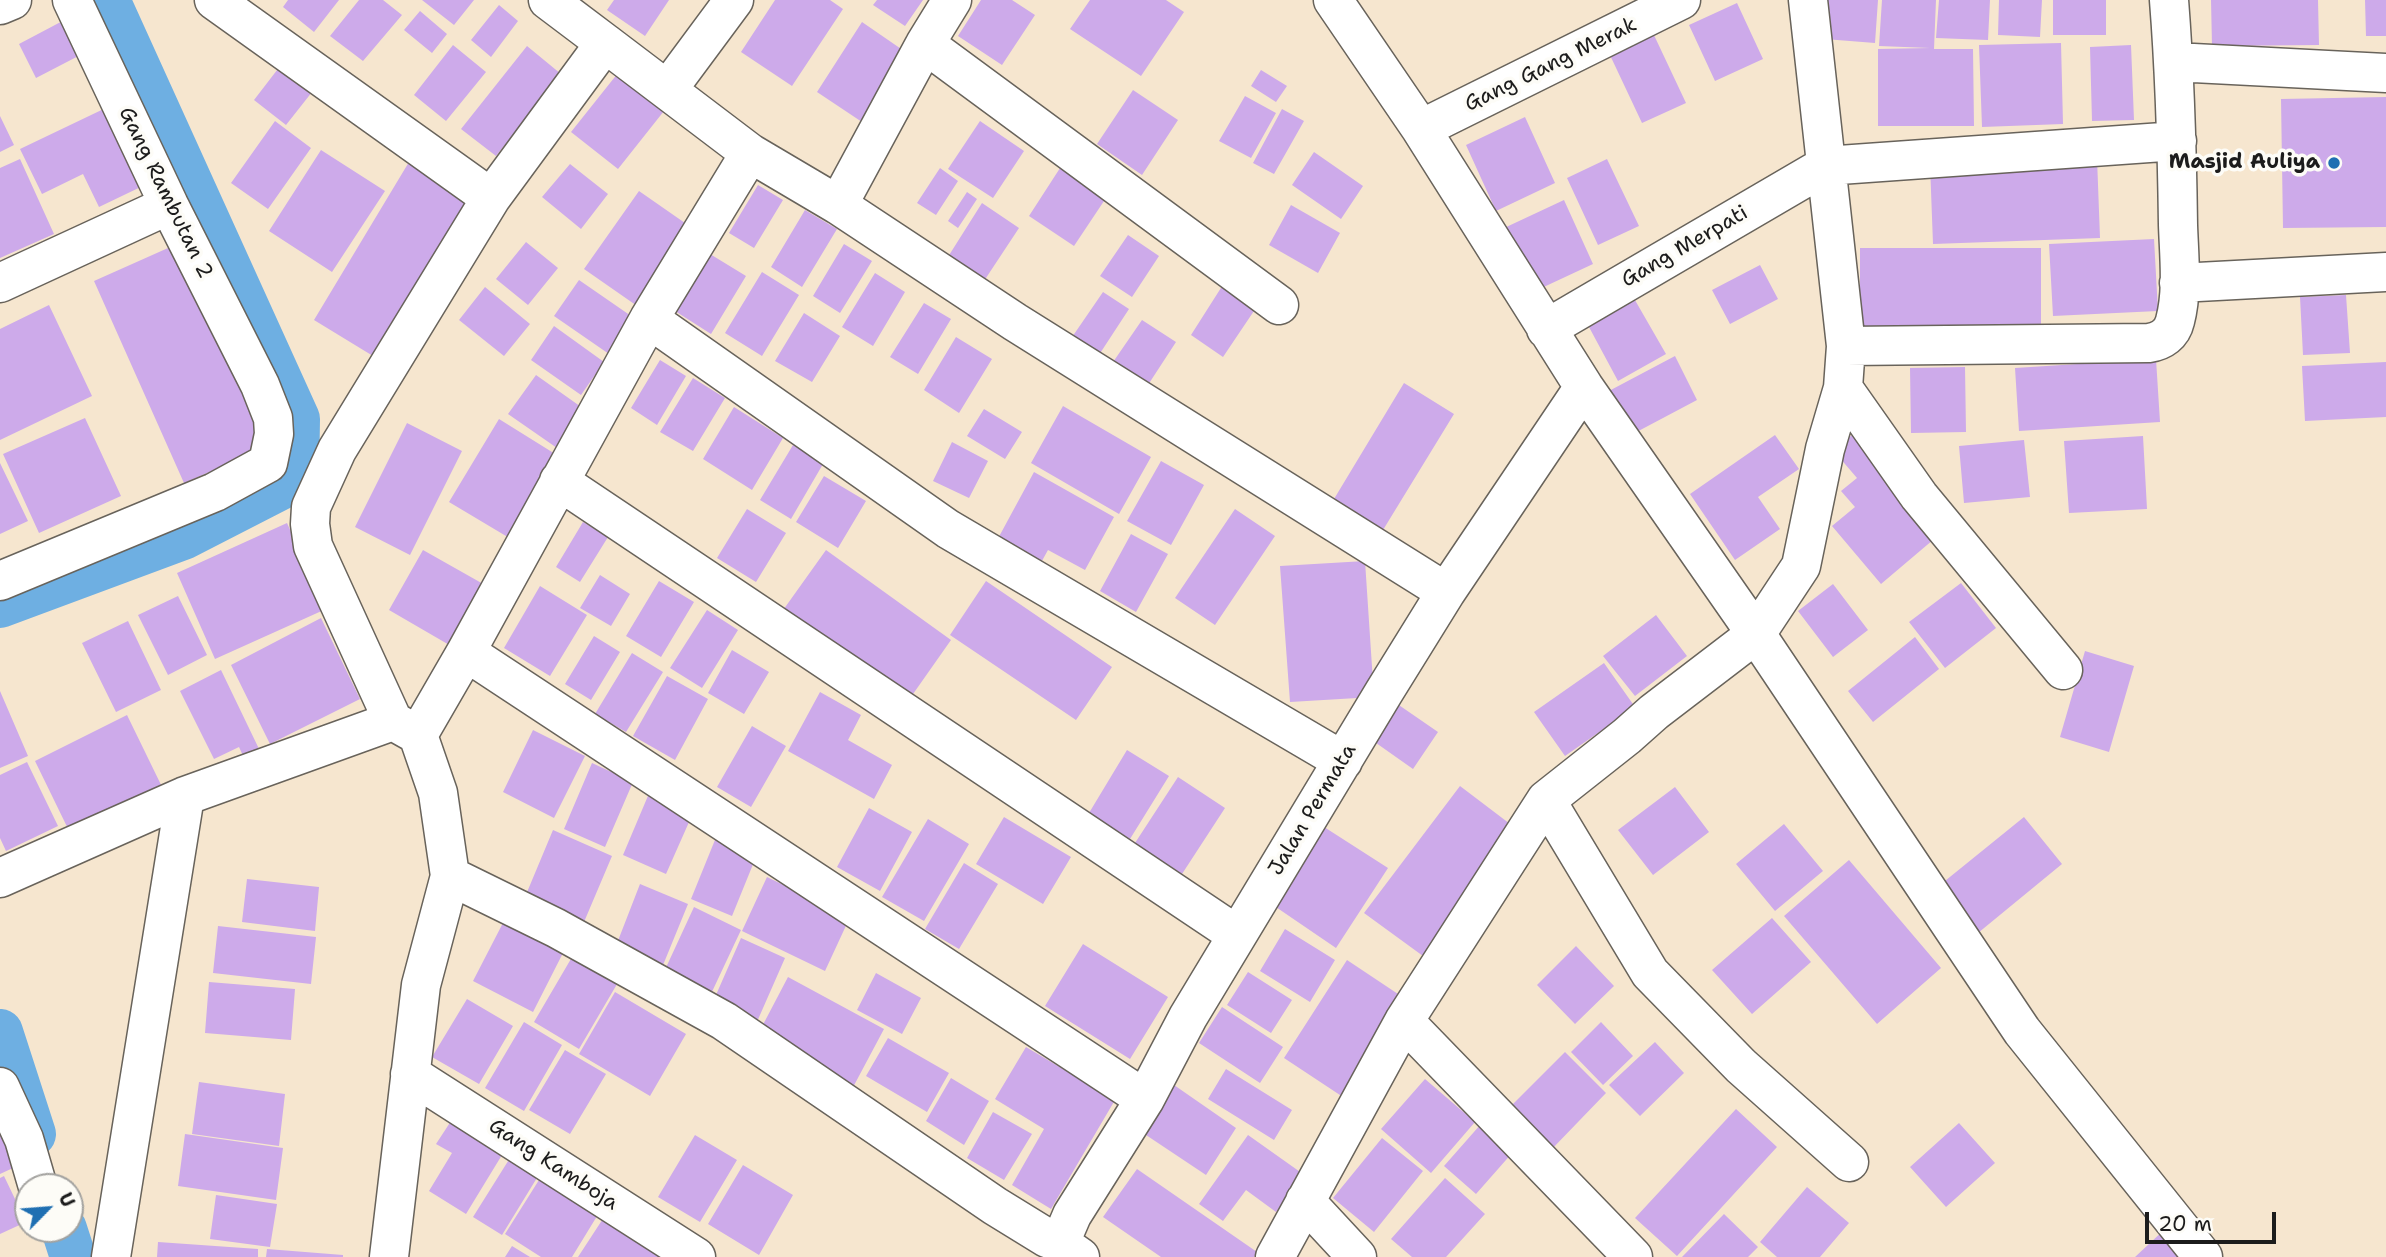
<!DOCTYPE html>
<html>
<head>
<meta charset="utf-8">
<style>
  body { margin:0 }
  #map { position:relative; width:2386px; height:1257px; overflow:hidden; background:#f6e6cf; font-family:"Shantell Sans",sans-serif }
  canvas { display:block }
  .north { position:absolute; left:14px; top:1173px; width:70px; height:70px; box-sizing:border-box; background:#fdfcf7; border:2px solid #a3a29f; border-radius:50%; rotate:65deg; font-size:19px; font-weight:700; line-height:28px; text-align:center; color:#1c1c1c }
  .north::after { content:''; display:block; margin:auto; width:24px; height:32px; background:#1f6fb2; clip-path:polygon(50% 0,100% 100%,50% 72%,0 100%) }
  .scale { position:absolute; left:2145px; top:1212px; width:131px; height:32px; box-sizing:border-box; border:4px solid #1c1c1c; border-top:0; padding-left:9px; font-size:21px; line-height:24px; white-space:nowrap; color:#1c1c1c; -webkit-text-stroke:5px #fdfcf7; paint-order:stroke }
</style>
</head>
<body>
<div id="map">
<canvas width="2386" height="1257"></canvas>
<div class="north">U</div>
<div class="scale">20 m</div>
</div>
<script>
const c = document.querySelector('canvas').getContext('2d');
c.lineJoin = 'round';
function trace(path, color, width, dash) {
  c.strokeStyle = color;
  c.lineWidth = width;
  c.lineCap = dash ? 'butt' : 'round';
  c.setLineDash(dash || []);
  c.stroke(path);
}
function paint(path, color) {
  c.fillStyle = color;
  c.fill(path, 'evenodd');
}
function label(font, color, halo, rows, align = 'center') {
  c.font = font + ' "Shantell Sans",sans-serif';
  c.lineWidth = 7;
  c.setLineDash([]);
  c.textBaseline = 'middle';
  c.strokeStyle = halo;
  c.fillStyle = color;
  for (const [text, x, y, turn = 0] of rows) {
    c.save();
    c.translate(x, y);
    c.rotate((+turn || 0) * Math.PI / 180);
    c.textAlign = isNaN(turn) ? turn : align;
    if (halo) c.strokeText(text, 0, 0);
    c.fillText(text, 0, 0);
    c.restore();
  }
}
trace(new Path2D(`
  M0,605L183,537L296,479L297,419L107,0
  M0,1032L33,1134
  M64,1229L73,1257`), '#6eafe2', 46);
paint(new Path2D(`
  M288,0H339L314,32L283,7Z
  M359,0H383L402,15L363,61L330,36Z
  M422,0H474L454,25Z
  M614,0H669L645,36L607,10Z
  M775,0H830L843,9L792,86L741,52Z
  M877,0H923L905,26L873,5Z
  M981,0H1012L1035,15L1002,65L958,36Z
  M1090,0H1166L1184,12L1141,76L1070,29Z
  M1815,0H1878L1875,43L1812,38Z
  M1882,0H1936L1934,49H1973L1974,126H1878V49L1930,48L1879,46Z
  M1939,0H1990L1988,40L1936,38Z
  M1999,0H2042L2040,37L1998,35Z
  M2053,0H2106V35H2053Z
  M2211,0H2318L2319,45L2212,46Z
  M2365,0H2386V36H2366Z
  M1737,3L1763,59L1715,81L1689,25Z
  M499,5L518,21L491,57L471,40Z
  M420,11L447,34L432,53L404,30Z
  M72,16L90,50L36,78L19,44Z
  M862,22L907,53L862,122L817,92Z
  M1653,33L1686,103L1642,123L1609,53Z
  M2061,43L2063,124L1982,127L1979,45Z
  M453,45L486,72L446,121L414,95Z
  M2131,45L2134,120L2092,121L2090,47Z
  M527,46L561,74L496,156L461,129Z
  M284,61L316,87L286,125L254,100Z
  M1261,70L1287,86L1276,102L1251,86Z
  M618,73L664,111L618,169L571,132Z
  M1133,90L1178,120L1142,175L1097,144Z
  M1245,96L1276,113L1251,158L1219,141Z
  M2386,97V227L2283,228L2281,99Z
  M112,105L149,183L99,207L83,174L42,194L20,149Z
  M1282,109L1304,121L1274,174L1253,163Z
  M0,116L14,145L0,152Z
  M1525,117L1555,183L1496,211L1466,145Z
  M275,121L311,148L268,209L231,183Z
  M980,121L1024,151L993,198L948,169Z
  M321,150L385,191L332,272L269,231Z
  M1314,152L1363,186L1341,219L1292,185Z
  M2097,158L2100,238L1933,244L1930,164Z
  M20,159L54,234L0,258V168Z
  M1607,159L1639,226L1598,245L1567,178Z
  M409,162L468,198L373,356L314,320Z
  M570,164L608,194L581,229L542,197Z
  M1062,165L1108,195L1074,246L1029,216Z
  M940,168L958,181L936,215L917,203Z
  M758,185L783,200L754,248L729,233Z
  M639,191L695,230L640,308L584,269Z
  M967,192L977,199L958,228L948,221Z
  M1564,200L1593,264L1533,292L1502,229Z
  M982,203L1019,228L982,284L946,260Z
  M1291,205L1340,233L1318,273L1269,245Z
  M805,210L837,229L802,287L771,267Z
  M1128,235L1159,256L1132,297L1100,276Z
  M2154,239L2158,311L2053,316L2049,244Z
  M526,242L558,268L528,305L496,279Z
  M177,244L267,447L184,483L94,281Z
  M844,244L872,261L840,313L813,296Z
  M1860,248H2041V328L1860,327Z
  M710,254L746,276L711,334L675,311Z
  M1760,265L1778,299L1730,324L1712,290Z
  M762,272L799,295L762,356L725,333Z
  M875,273L905,292L873,346L842,327Z
  M579,280L634,318L609,354L554,316Z
  M1226,280L1260,302L1223,357L1191,335Z
  M485,287L530,324L504,356L459,320Z
  M1628,288L1666,354L1618,381L1582,314Z
  M1103,292L1129,309L1095,361L1068,343Z
  M2346,295L2350,353L2303,355L2300,297Z
  M924,303L951,319L918,374L890,357Z
  M49,305L92,396L0,440V329Z
  M804,313L840,336L812,382L775,361Z
  M1142,320L1176,342L1146,388L1111,365Z
  M554,326L604,362L581,395L531,360Z
  M956,337L992,359L959,413L924,390Z
  M1675,356L1697,400L1629,436L1607,392Z
  M2156,359L2160,422L2019,431L2015,368Z
  M660,360L686,376L657,425L631,408Z
  M2386,362V417L2305,421L2302,366Z
  M1965,367L1966,432L1911,433L1910,368Z
  M536,375L584,409L557,448L508,414Z
  M693,378L725,398L693,451L660,432Z
  M1404,383L1454,414L1383,530L1334,499Z
  M1063,406L1151,457L1119,514L1031,463Z
  M734,407L783,438L752,490L703,459Z
  M984,409L1022,432L1005,459L967,436Z
  M85,418L121,496L39,533L3,454Z
  M499,419L560,457L511,539L449,502Z
  M407,423L462,451L410,555L355,527Z
  M1856,432L1940,534L1881,584L1832,526L1855,507L1841,491L1857,478L1833,450Z
  M1775,435L1799,469L1758,497L1780,529L1735,560L1690,494Z
  M2143,436L2147,509L2069,513L2064,441Z
  M2024,440L2030,497L1964,503L1959,446Z
  M952,442L988,461L969,498L933,481Z
  M793,445L823,464L791,519L760,500Z
  M1161,461L1204,485L1171,545L1127,521Z
  M0,463L28,521L0,534Z
  M1034,472L1114,517L1085,570L1048,550L1038,568L995,544Z
  M824,476L866,501L838,548L796,522Z
  M747,509L786,533L756,582L717,558Z
  M1235,509L1275,536L1215,625L1175,598Z
  M583,522L608,537L580,582L556,567Z
  M287,523L326,609L215,659L177,573Z
  M1131,534L1168,554L1136,612L1100,591Z
  M423,550L485,585L451,646L389,610Z
  M826,550L951,640L906,704L781,613Z
  M1365,561L1374,697L1290,702L1280,566Z
  M600,575L630,594L611,626L580,608Z
  M659,581L694,602L661,657L626,636Z
  M986,581L1112,667L1076,720L950,635Z
  M1961,583L1996,628L1945,668L1909,622Z
  M1833,584L1868,630L1833,657L1798,611Z
  M540,586L587,615L550,676L504,648Z
  M178,596L207,655L168,675L138,615Z
  M707,610L738,630L702,688L670,668Z
  M1656,615L1687,656L1635,696L1603,656Z
  M321,618L360,699L270,744L231,665Z
  M128,621L161,690L116,712L82,643Z
  M594,636L620,652L591,700L565,684Z
  M1915,637L1939,669L1873,722L1848,691Z
  M732,650L769,672L744,714L708,693Z
  M2085,651L2134,666L2109,752L2060,737Z
  M632,653L663,672L626,732L595,714Z
  M1604,663L1635,707L1565,756L1534,712Z
  M221,670L260,751L244,758L239,747L214,759L180,691Z
  M667,676L708,699L675,760L633,736Z
  M0,691L28,756L0,768Z
  M820,692L861,715L848,740L892,765L874,799L788,751Z
  M1393,701L1438,732L1413,769L1369,738Z
  M127,715L165,793L73,839L35,761Z
  M752,726L786,746L751,807L717,787Z
  M533,730L585,756L554,818L503,792Z
  M1127,750L1169,776L1130,839L1089,813Z
  M27,762L58,826L6,851L0,838V775Z
  M592,763L633,782L605,847L564,829Z
  M1178,777L1225,808L1182,874L1135,843Z
  M653,784L697,804L666,874L623,855Z
  M1460,786L1518,830L1423,956L1364,913Z
  M1675,787L1709,832L1653,875L1618,830Z
  M869,808L912,832L880,891L837,867Z
  M1004,817L1071,857L1043,904L976,864Z
  M2024,817L2062,864L1978,933L1940,885Z
  M928,819L969,844L924,921L882,897Z
  M1784,824L1823,871L1775,911L1736,864Z
  M1321,825L1388,868L1336,948L1270,903Z
  M553,830L612,856L584,922L525,897Z
  M717,835L758,852L732,916L691,899Z
  M1849,860L1941,968L1877,1024L1784,916Z
  M964,863L998,884L959,949L925,929Z
  M767,877L850,917L825,971L742,931Z
  M247,879L319,887L315,931L242,922Z
  M640,884L688,904L661,970L614,951Z
  M694,907L741,930L710,996L663,974Z
  M1772,918L1811,962L1752,1014L1712,970Z
  M505,919L565,949L533,1012L473,981Z
  M218,926L316,937L311,984L213,973Z
  M1285,929L1335,960L1310,1002L1260,971Z
  M741,938L785,958L756,1024L712,1004Z
  M1083,944L1168,997L1130,1059L1045,1006Z
  M1576,946L1614,986L1575,1024L1537,985Z
  M575,952L620,979L579,1049L534,1022Z
  M1347,960L1410,1002L1346,1099L1284,1058Z
  M1248,972L1292,1000L1271,1033L1227,1005Z
  M876,973L921,998L902,1034L857,1010Z
  M788,977L884,1029L851,1091L756,1038Z
  M209,982L295,989L291,1040L205,1033Z
  M615,992L686,1034L650,1096L579,1054Z
  M467,999L513,1026L479,1084L432,1057Z
  M1222,1007L1283,1047L1260,1083L1199,1043Z
  M524,1022L562,1045L524,1111L485,1088Z
  M1601,1022L1633,1056L1603,1085L1571,1052Z
  M888,1038L949,1073L927,1112L866,1076Z
  M1655,1042L1684,1073L1640,1116L1609,1085Z
  M1026,1047L1115,1100L1051,1209L1012,1185L1044,1129L995,1099Z
  M565,1050L606,1074L570,1134L529,1110Z
  M1565,1052L1606,1093L1551,1150L1509,1108Z
  M1226,1069L1292,1110L1274,1140L1208,1099Z
  M951,1078L989,1101L964,1145L926,1121Z
  M1425,1079L1475,1122L1431,1173L1381,1129Z
  M199,1082L285,1094L279,1146L192,1134Z
  M1174,1085L1236,1128L1206,1175L1143,1133Z
  M1736,1109L1777,1147L1677,1256L1635,1218Z
  M993,1112L1032,1134L1004,1180L967,1158Z
  M0,1115L26,1162L0,1174Z
  M453,1118L505,1150L466,1214L429,1191L452,1153L436,1144Z
  M1959,1123L1995,1163L1946,1207L1910,1167Z
  M1481,1124L1513,1152L1476,1194L1444,1166Z
  M185,1134L283,1148L276,1200L178,1186Z
  M695,1135L737,1160L700,1222L658,1197Z
  M1248,1135L1303,1174L1276,1212L1246,1190L1223,1221L1199,1204Z
  M1382,1138L1423,1171L1374,1232L1333,1198Z
  M515,1150L543,1168L502,1235L473,1217Z
  M743,1165L793,1195L759,1255L708,1224Z
  M1137,1169L1257,1252L1254,1257H1161L1103,1217Z
  M544,1172L602,1208L572,1257H541L505,1234Z
  M4,1176L26,1222L0,1234V1178Z
  M1445,1178L1485,1214L1446,1257H1412L1391,1239Z
  M1807,1187L1849,1223L1820,1257H1777L1760,1242Z
  M216,1195L277,1204L270,1247L210,1239Z
  M610,1208L678,1257H578Z
  M1724,1214L1758,1247L1748,1257H1682Z
  M2165,1229L2191,1257H2135Z
  M158,1242L258,1249V1257H157Z
  M512,1246L530,1257H505Z
  M267,1249L343,1255V1257H266Z`), '#cdaaea');
const minor = new Path2D(`
  M214,0L491,198
  M1333,0L1421,129L1584,387L1756,634L2022,1031L2203,1257
  M0,5L12,0
  M925,44L1279,305
  M2174,62L2386,73
  M668,89L734,0
  M1421,129L1681,0
  M750,153L838,205L1015,322L1446,592
  M838,205L925,44L952,0
  M0,283L169,205
  M2179,283L2386,272
  M649,319L948,529L1343,761
  M1546,329L1825,166L2177,141
  M1846,346L2149,343C2162,341 2172,334 2175,321C2183,291 2179,256 2178,225C2177,150 2175,75 2169,0
  M1843,388L1919,496L2063,670
  M559,481L1237,935
  M0,581L215,492L268,463L274,434L273,418L260,385L169,205L72,0
  M466,652L1145,1099
  M418,735L466,652L649,319L750,153L605,43
  M1546,800L1650,973L1741,1066L1849,1162
  M450,876L556,928L724,1021L995,1206L1047,1238L1060,1243L1080,1257
  M0,878L185,796L393,721
  M1404,1021L1633,1257
  M410,1074L696,1257
  M0,1087L24,1139L38,1187
  M1305,1201L1357,1257
  M1060,1243L1072,1215L1145,1099L1188,1017L1384,692L1446,592L1584,387
  M111,1257L185,796
  M389,1257L421,985L450,876L438,793L418,735L393,721L313,546L310,524L311,507L337,450L491,198L605,43L548,0
  M1275,1257L1404,1021L1546,800L1627,736L1654,712L1756,634L1801,566L1825,449L1843,388L1846,346L1808,0`);
trace(minor, '#68635b', 41);
trace(minor, '#fff', 38);
for (const [x, y, r, color] of [
  [2334,163,7,"#1f6fb2"]
]) {
  const dot = new Path2D();
  dot.arc(x, y, r, 0, 2 * Math.PI);
  c.fillStyle = color;
  c.fill(dot);
  trace(dot, '#fdfcf7', 2.5);
}
label('21px', '#1c1c1c', '#fdfcf7', [
  ["Gang Gang Merak",1551,65,-26],
  ["Gang Rambutan 2",165,193,64],
  ["Gang Merpati",1685,247,-30],
  ["Jalan Permata",1313,810,-59],
  ["Gang Kamboja",553,1165,33]
]);
label('bold 21px', '#1c1c1c', '#fdfcf7', [
  ["Masjid Auliya",2320,163]
], 'right');
</script>
</body>
</html>
